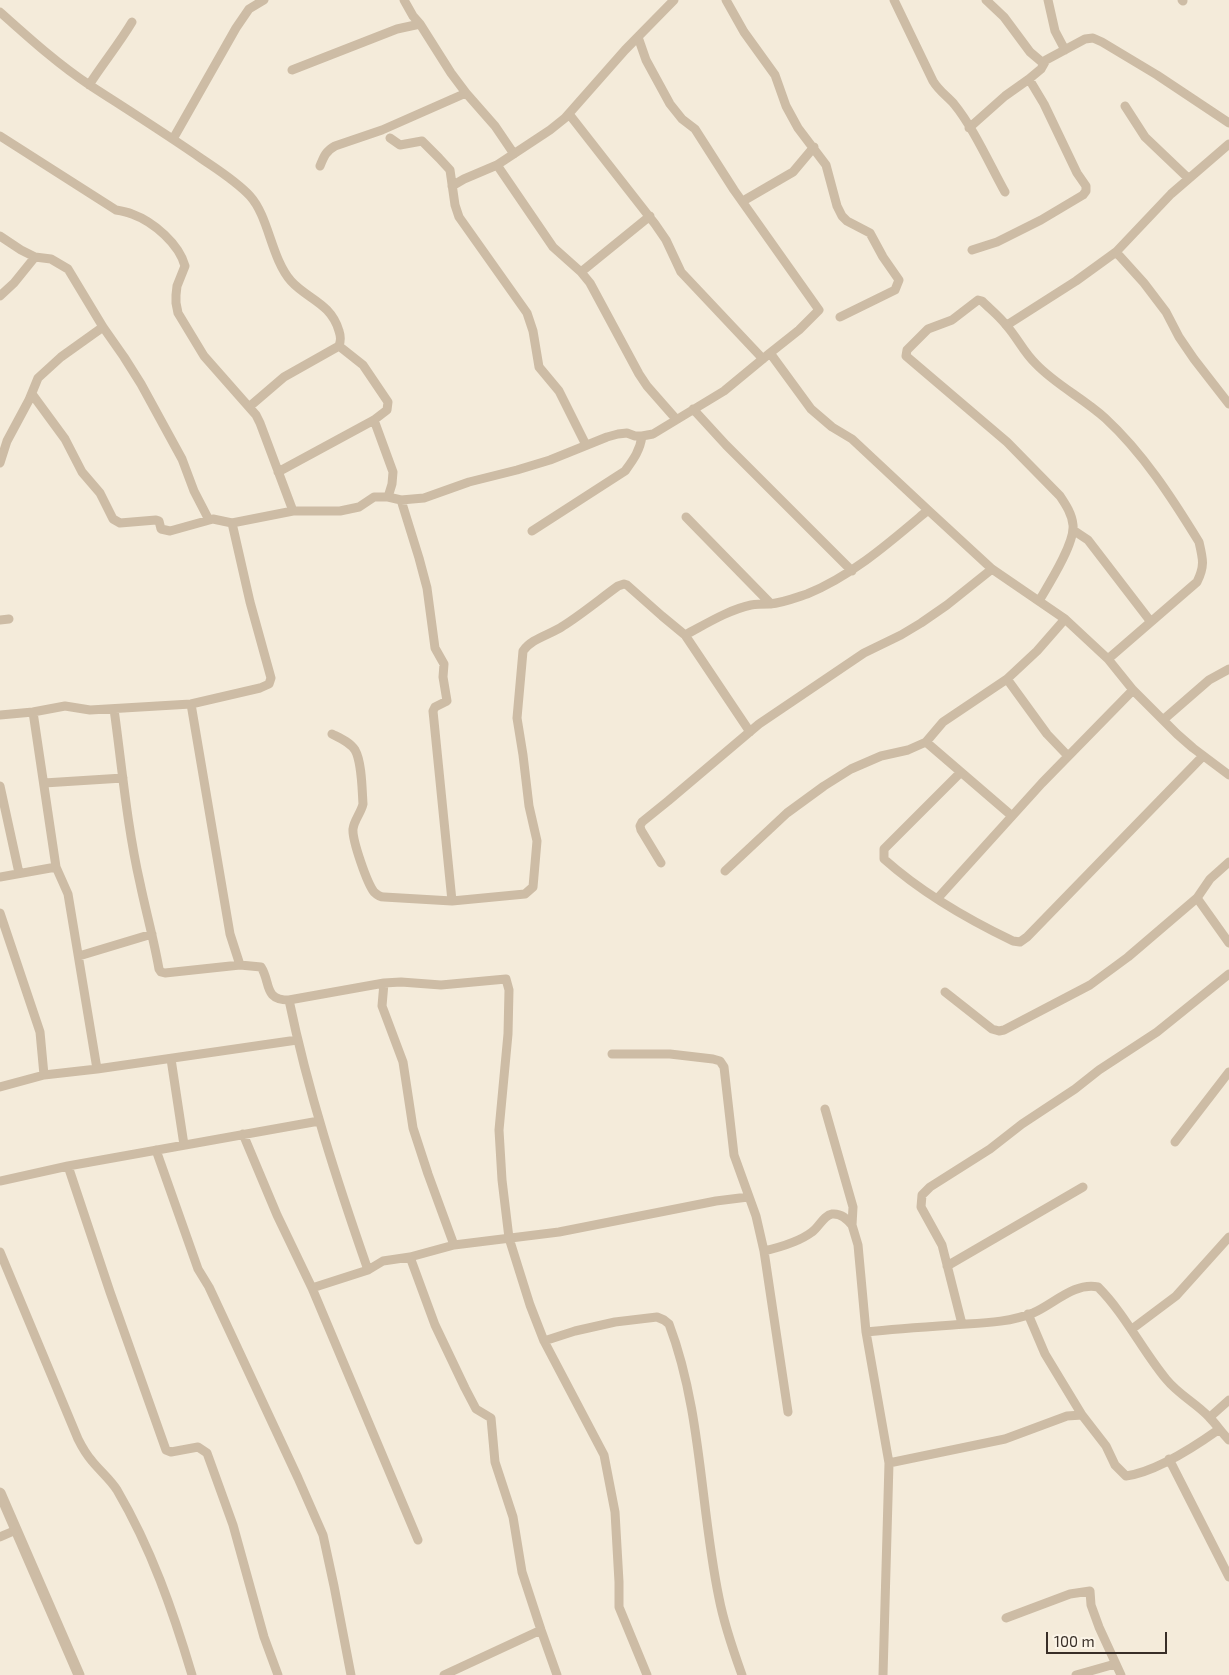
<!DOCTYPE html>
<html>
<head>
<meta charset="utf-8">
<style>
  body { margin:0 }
  #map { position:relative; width:1229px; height:1675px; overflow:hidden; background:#f4ebda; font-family:"Exo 2",sans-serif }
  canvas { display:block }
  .scale { position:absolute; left:1046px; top:1632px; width:121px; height:22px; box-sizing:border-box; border:2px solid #382e27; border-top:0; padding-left:6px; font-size:15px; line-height:18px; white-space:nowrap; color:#382e27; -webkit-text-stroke:4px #fbf4e7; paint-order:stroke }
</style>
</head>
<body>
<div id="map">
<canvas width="1229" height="1675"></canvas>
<div class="scale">100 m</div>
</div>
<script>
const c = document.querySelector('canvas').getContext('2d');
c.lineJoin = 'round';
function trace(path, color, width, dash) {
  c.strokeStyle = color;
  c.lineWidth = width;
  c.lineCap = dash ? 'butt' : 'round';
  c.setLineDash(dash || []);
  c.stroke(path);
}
trace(new Path2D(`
  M404,0L413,16L420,24L451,73L466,93L495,126L514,154
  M726,0L744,32L775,75L786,106L798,128L826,165L837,206L842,216L847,221L870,233L883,257L899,280L895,290L840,317
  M894,0L933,81C939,91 947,96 954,104C973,127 990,165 1005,192
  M986,0L1004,17L1030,52L1043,63
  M1048,0L1055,31L1065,50
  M1182,0L1183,1
  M0,12C29,38 59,65 91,86C128,110 166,134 202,159C218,170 236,181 250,196C269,217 271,258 291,281C307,299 331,303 339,331C341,337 341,340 339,346L284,377L249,407
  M638,37L646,60L670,104L682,119L695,129L734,190L819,310L799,330L770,353L811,409L832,427L852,439L928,510
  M292,70L397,29L420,24
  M89,85C103,63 119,44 132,22
  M1125,106L1145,137L1188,178
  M569,114L655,224L666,240L681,272L763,359
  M969,128L1005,96L1029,79
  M0,136L116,210C122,211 127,212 132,214C154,222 179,244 185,266L177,286L176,295V303L178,313L204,356L256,415L260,423L293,511
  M390,138L400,145L422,141L439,158L450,170L455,205L459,217L527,313L533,331L539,367L559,391L586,445
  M173,139L236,28L249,9L264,0
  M497,165L553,247L581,272L590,283L639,374L647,386L676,419
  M320,166C324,156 326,151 335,146L382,130L466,93
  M452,186L464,179L497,165L550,130L565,118L625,50L674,0
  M743,201L793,172L814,147
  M0,236L21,250L35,257L51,259L68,269L103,327L124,357L141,384L182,459L194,491L209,520
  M972,250L997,242L1041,220L1083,195L1086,191V186L1077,173L1044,104L1029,79L1041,69L1046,60L1085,39L1093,38L1102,42L1157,75L1229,123
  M1116,252L1144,283L1166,312L1179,337L1194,359L1229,404
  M581,272L650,216
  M0,296L14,283L35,257
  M1007,325L1076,281L1116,252L1171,194L1229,144
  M32,394L65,439L82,472L100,493L113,519L120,523L156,520L159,521L161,529L170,531L213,519L232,523L293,511H340L359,507L374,497H388L401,500L424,498L469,482L517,470L550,460L607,437L618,434L627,433L635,436H642L653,434L724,391L770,353
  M693,409L726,445L852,571
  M374,420L393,472L392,484L388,497
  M0,463L7,441L29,400L38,378L61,357L103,327
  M278,472L374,420L387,410L388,402L363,365L339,346
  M401,500L419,558L427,588L435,648L444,664L443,677L447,701L435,707L433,711L452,901
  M686,517L771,604
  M1073,530L1088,540L1151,622
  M532,531L625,471C633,460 640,451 642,436
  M1039,601C1049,584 1075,543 1073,525C1072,514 1066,505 1060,496L1007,442L906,356L907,350L928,329L952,320L978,300L982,301C990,309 999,316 1006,325C1017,337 1024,353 1036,364C1056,385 1083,398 1105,418C1143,453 1172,498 1199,542C1203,559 1205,566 1197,582L1108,659
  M0,620L9,619
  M685,635L750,732
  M1007,679L1047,734L1068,756
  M191,704L230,934L240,965L261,967C271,982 263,1000 289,1000C308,1092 337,1181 368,1270
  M114,709C122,767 127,826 140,883C146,912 154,940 159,969L161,972L165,973L240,965
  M33,712L56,867L68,894L97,1069
  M0,715L33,712L65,706L90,710L191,704L260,688L269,684L271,678L250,602L232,523
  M1163,720L1209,680L1229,669
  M332,734C340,738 350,742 355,750C362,762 362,790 363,804C361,813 354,820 353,829C352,840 367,883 374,892C377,895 380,897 384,897L452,901L525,894L533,887L537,841L529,806L523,755L517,718L523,651C532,638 550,635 563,626C582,614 600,599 618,586L624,584L627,585L662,616L685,635C706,624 728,610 751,605C757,604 764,604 770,604C782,603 795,598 807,594C853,575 890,542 928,510L992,569L1065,619L1108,659L1133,690L1177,734L1193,748L1229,775
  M926,742L1012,816
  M961,772L884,849V859C922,893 967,919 1013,941L1020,942L1027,937L1203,756
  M44,783L123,778
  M0,786L19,873
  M661,863L641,830L640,826L642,822L668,801L759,724L864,653L901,635L921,623L947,605L992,569
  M725,871L787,813L824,786L851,769L881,756L908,750L926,742L943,722L1007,679L1037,651L1065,619
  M0,877L56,867
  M1197,898L1229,943
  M937,899L1042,783L1133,690
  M0,913L40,1032L44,1075
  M79,956L152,934
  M384,983L382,1006L403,1062L413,1128L428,1174L454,1245
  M945,992L992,1029L999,1031L1004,1030L1090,985L1128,957L1197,898L1210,879L1229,862
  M289,1000L384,983L401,982L441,985L506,979L509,990L508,1034L499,1130L502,1180L509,1238L530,1305L544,1341L604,1455L615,1512L619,1582V1607L647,1675
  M612,1054H670L713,1059L720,1061L724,1067L734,1155L756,1216L764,1251L788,1412
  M171,1059L184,1145
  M0,1087L44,1075L97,1069L297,1040
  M825,1109L853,1207L852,1225L858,1245L866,1332L889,1463L883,1675
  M243,1134L277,1215L312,1288L418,1540
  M1175,1142L1229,1072
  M156,1150L198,1269L209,1287L298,1478L323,1535L334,1586L351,1675
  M68,1166L110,1292L166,1450L171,1452L198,1447L207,1453L233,1525L264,1637L278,1675
  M0,1181L68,1166L319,1121
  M764,1251C781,1247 799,1242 812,1232C819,1227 824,1215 832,1214C841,1213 847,1219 852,1225
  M0,1252L78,1439C82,1447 86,1454 92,1461C100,1471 110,1479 117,1490C151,1548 173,1611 192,1675
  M410,1257L435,1325L465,1388L476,1409L491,1418L495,1462L513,1517L522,1572L541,1630L557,1675
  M947,1266L1083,1187
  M312,1288L368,1270L383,1261L410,1257L454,1245L559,1232L716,1201L748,1197
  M1028,1314L1045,1354L1082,1415
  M962,1324L942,1245L921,1207L922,1195L930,1187L990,1149L1022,1124L1075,1089L1099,1070L1157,1032L1229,974
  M1132,1329L1176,1296L1229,1237
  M866,1332C895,1329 924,1327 953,1325C980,1323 1008,1323 1033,1313C1054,1304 1074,1282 1098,1287C1125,1314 1142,1350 1166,1379C1179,1395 1196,1403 1209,1417C1216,1424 1222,1433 1229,1440
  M544,1341L575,1331L615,1322L657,1317L664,1320L669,1324C702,1411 700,1507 719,1598C724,1624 733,1650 742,1675
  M1210,1417L1229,1400
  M1169,1459L1229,1577
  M889,1463L1005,1439L1067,1416L1082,1415L1106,1446L1115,1465L1126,1476C1155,1472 1194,1447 1218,1430
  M0,1537L16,1530
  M1006,1618L1070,1594L1090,1591L1091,1605L1099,1627L1121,1675
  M444,1675L541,1630
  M1076,1675L1115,1664`), '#cdbca5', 9);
trace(new Path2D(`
  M0,1493L79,1675`), '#cdbca5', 11);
</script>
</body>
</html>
